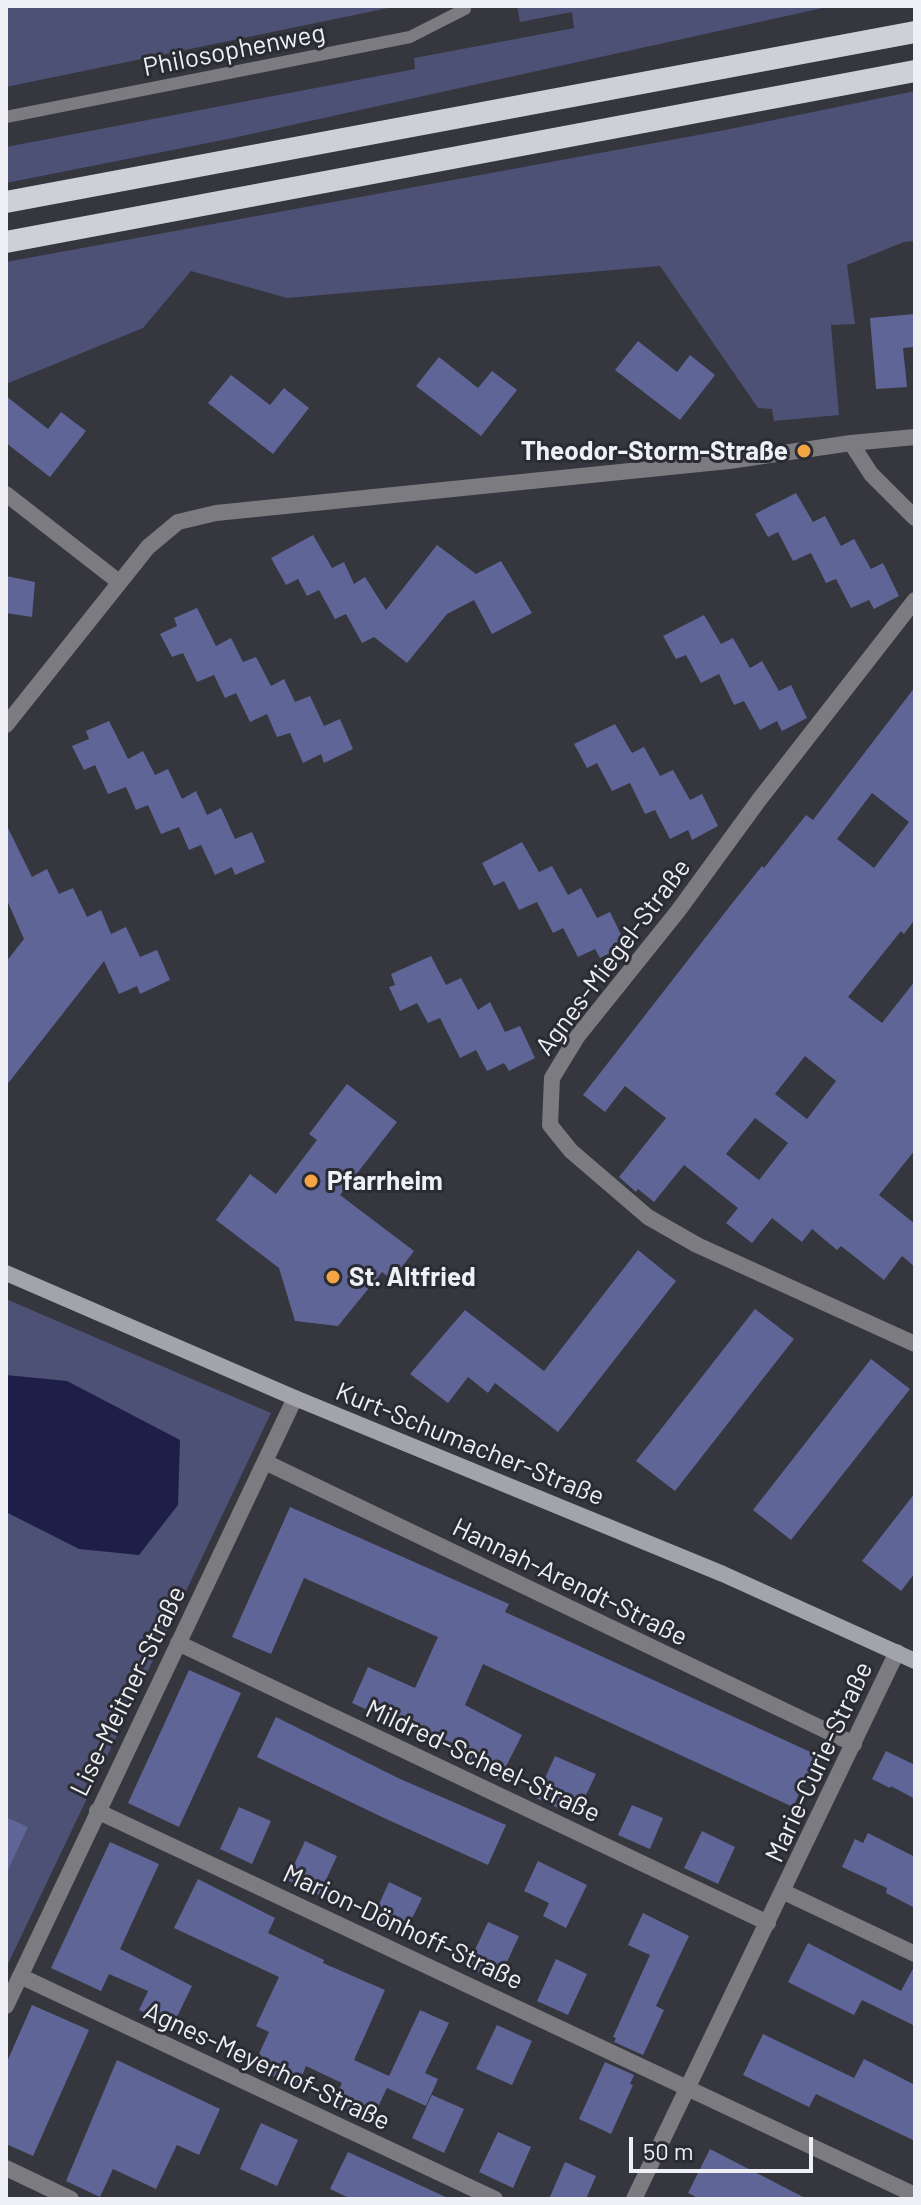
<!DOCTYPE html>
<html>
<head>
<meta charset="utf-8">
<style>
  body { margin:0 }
  #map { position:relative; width:921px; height:2205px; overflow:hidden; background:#35363e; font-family:Barlow,sans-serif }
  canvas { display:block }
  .frame { position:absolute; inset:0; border:8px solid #eff0f5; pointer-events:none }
  .scale { position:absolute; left:629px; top:2137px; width:184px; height:36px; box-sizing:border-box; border:4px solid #eff0f5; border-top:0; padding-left:10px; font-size:24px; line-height:28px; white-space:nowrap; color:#eff0f5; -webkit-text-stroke:6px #2b2c33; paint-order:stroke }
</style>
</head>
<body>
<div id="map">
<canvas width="921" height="2205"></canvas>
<div class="frame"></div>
<div class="scale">50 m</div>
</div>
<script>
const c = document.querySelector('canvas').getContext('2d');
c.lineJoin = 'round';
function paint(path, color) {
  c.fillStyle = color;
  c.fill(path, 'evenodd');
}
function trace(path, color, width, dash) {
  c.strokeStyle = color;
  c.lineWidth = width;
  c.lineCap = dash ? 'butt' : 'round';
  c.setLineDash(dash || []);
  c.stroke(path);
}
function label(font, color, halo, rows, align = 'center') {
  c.font = font + ' Barlow,sans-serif';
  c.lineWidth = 6;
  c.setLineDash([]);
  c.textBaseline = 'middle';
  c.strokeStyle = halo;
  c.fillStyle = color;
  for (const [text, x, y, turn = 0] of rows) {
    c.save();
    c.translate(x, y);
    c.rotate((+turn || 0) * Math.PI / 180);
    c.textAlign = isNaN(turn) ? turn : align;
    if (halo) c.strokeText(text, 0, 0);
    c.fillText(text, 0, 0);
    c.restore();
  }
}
paint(new Path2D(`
  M6,6H398L6,87Z
  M517,6H832L233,138L6,183V147L415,69L414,58L574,28L572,12L520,22Z
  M915,91V241L904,242L847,265L855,324L831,325L839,415L774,421L772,409L758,408L660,266L287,298L191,271L143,328L6,384V262L725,130Z
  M6,1299L271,1413L6,1968Z`), '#4c5175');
paint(new Path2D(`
  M6,1375L67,1381L180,1440L178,1505L139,1555L79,1549L6,1512Z`), '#1d1f49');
paint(new Path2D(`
  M915,314V347L903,348L907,387L876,389L870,318Z
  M638,341L677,372L690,355L715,375L680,420L615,370Z
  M439,357L478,388L492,371L517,390L481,436L416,386Z
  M231,375L270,405L284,388L309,408L273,454L208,403Z
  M6,396L48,429L61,412L86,431L50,477L6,443Z
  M796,493L813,522L825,516L841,546L854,539L871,569L883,563L899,596L874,609L869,600L851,608L836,579L826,583L811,553L793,561L778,532L768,537L755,514Z
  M313,535L332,568L344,562L354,584L365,577L386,610L437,545L476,574L501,561L532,613L492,634L474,600L447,614L407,663L374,637L362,643L346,614L335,619L319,590L307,596L298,579L286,585L271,558Z
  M6,576L35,582L32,617L6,613Z
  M197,608L216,646L231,638L243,662L256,657L271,686L284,679L295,702L310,696L324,726L340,719L353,749L324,763L321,754L303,763L290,733L277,737L267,714L250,722L236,693L225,698L214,675L197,682L183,653L172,657L160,634L177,626L174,618Z
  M704,615L721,644L733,638L750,668L762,661L779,691L791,685L807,718L782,731L777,721L760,730L744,701L734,705L719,674L701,683L686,655L676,659L663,636Z
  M915,687V919L904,934L901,931L848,997L882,1023L915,981V1150L879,1195L915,1224V1267L902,1256L884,1280L841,1246L837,1250L812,1229L802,1242L772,1218L752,1243L726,1223L738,1208L684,1165L654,1202L638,1189L636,1192L619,1177L666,1118L625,1086L605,1112L583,1095L730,906L762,866L764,868L806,815L813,820ZM872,793L909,822L874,868L837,839ZM805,1056L836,1081L807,1119L775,1094ZM755,1118L788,1143L759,1180L726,1154Z
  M109,721L128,759L143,751L155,775L168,769L182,799L196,791L207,815L221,808L235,839L252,832L265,862L235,875L232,867L215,875L201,845L189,850L179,827L161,834L148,805L136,810L126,787L108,794L95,765L84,770L72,746L89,739L86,731Z
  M615,724L632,753L644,747L660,776L673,770L690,800L702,794L718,826L692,840L688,830L670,839L655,810L645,814L630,783L612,791L597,763L587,768L574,744Z
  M6,824L32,877L47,869L59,894L73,888L87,917L101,910L111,934L126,927L140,957L157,950L170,980L140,994L137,986L119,994L104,961L6,1086V962L24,939L6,898Z
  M522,842L539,872L552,866L568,895L581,888L597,918L610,912L626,945L600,958L595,949L578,957L563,928L553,933L537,902L519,910L504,881L494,886L482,863Z
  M431,956L446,985L461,978L478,1010L490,1002L505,1032L520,1026L535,1058L509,1071L504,1063L487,1071L476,1050L460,1058L440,1018L428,1023L417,1003L400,1011L389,987L395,985L391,974Z
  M347,1084L397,1122L340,1195L414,1251L392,1280L382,1272L338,1326L295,1321L279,1268L216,1220L250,1174L276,1194L317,1140L309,1134Z
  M638,1250L676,1281L558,1432L495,1383L488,1393L468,1377L448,1403L410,1374L465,1310L544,1371Z
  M755,1309L794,1339L675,1491L636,1461Z
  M871,1359L910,1389L791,1540L753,1510Z
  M915,1493V1573L901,1591L862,1561Z
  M290,1507L509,1604L505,1612L817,1755L793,1807L483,1664L465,1705L522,1735L499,1780L464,1762L468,1755L352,1703L368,1667L415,1688L438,1637L304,1578L271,1654L232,1637Z
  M189,1670L241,1693L179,1827L128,1803Z
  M276,1717L398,1778L506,1825L488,1865L384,1818L257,1757Z
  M886,1751L915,1765V1799L891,1786L890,1788L872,1779Z
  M555,1756L596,1774L576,1816L536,1798Z
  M632,1805L663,1818L650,1849L618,1835Z
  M239,1807L271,1821L252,1864L220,1849Z
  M6,1817L28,1827L6,1874Z
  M702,1831L735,1847L718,1884L684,1868Z
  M868,1833L915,1857V1908L886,1893L887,1888L842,1867L855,1839L863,1843Z
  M305,1841L337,1856L319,1895L287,1880Z
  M110,1842L159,1864L120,1949L192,1986L173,2025L139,2010L148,1991L109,1974L101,1991L51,1968Z
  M538,1861L587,1885L566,1928L543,1916L549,1903L524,1891Z
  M198,1879L275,1918L268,1933L324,1960L323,1963L385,1990L354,2060L389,2076L420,2010L449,2023L425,2073L438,2079L426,2106L387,2088L372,2120L333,2103L342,2083L306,2066L297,2087L253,2067L269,2032L256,2026L279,1977L174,1928Z
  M389,1882L422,1898L403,1937L371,1922Z
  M643,1913L689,1936L656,2006L664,2010L643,2055L614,2042L616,2038L613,2037L650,1955L628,1945Z
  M488,1922L519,1936L498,1981L467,1967Z
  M808,1943L901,1991L915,1965V2026L862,2000L854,2015L788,1982Z
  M556,1959L587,1974L568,2015L537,2001Z
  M32,2005L89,2030L33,2156L6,2144V2064Z
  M497,2025L532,2041L512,2085L476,2069Z
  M763,2034L854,2078L864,2059L915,2085V2141L816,2094L809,2107L743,2075Z
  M117,2060L220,2109L199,2155L177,2145L156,2189L113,2169L100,2197L66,2181Z
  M605,2062L634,2075L630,2084L633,2085L611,2134L579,2119Z
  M432,2095L464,2109L444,2153L412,2138Z
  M261,2123L298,2140L277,2186L240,2169Z
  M498,2132L531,2147L513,2188L479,2172Z
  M710,2149L807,2199H700L688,2193Z
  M348,2152L450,2199H351L330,2189Z
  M565,2162L596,2176L586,2199H549Z`), '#5f6697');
trace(new Path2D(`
  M6,117L410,37L465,9`), '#7c7c80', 12);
trace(new Path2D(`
  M851,443L871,474L915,518
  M6,494L119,582
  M915,600L759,800L678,911L577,1037L552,1078L550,1125L571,1151L648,1217L697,1245L915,1344
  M6,725L148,547L178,522L216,513L729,461L851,443L915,437
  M265,1462L854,1744
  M178,1643L768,1923
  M97,1811L915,2195
  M784,1892L915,1954
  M20,1976L495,2199
  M6,2006L295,1398
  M6,2168L71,2199
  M634,2199L897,1652`), '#7c7c80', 16);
trace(new Path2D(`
  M6,1273L295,1398L723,1574L915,1661`), '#a2a4aa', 16);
trace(new Path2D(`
  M6,202L915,32
  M6,242L915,71`), '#ced0d8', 22);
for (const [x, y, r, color] of [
  [804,451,8,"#f4a444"],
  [311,1181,8,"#f4a444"],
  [333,1277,8,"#f4a444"]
]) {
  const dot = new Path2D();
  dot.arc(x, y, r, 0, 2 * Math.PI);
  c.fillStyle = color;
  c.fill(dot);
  trace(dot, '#2b2c33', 3);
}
label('26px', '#eff0f5', '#2b2c33', [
  ["Philosophenweg",234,50,-11],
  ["Agnes-Miegel-Straße",613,957,-53],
  ["Kurt-Schumacher-Straße",470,1444,22],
  ["Hannah-Arendt-Straße",570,1582,26],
  ["Lise-Meitner-Straße",128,1691,-64],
  ["Mildred-Scheel-Straße",483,1761,25],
  ["Marie-Curie-Straße",819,1762,-65],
  ["Marion-Dönhoff-Straße",403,1927,25],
  ["Agnes-Meyerhof-Straße",267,2066,25]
]);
label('bold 26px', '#eff0f5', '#2b2c33', [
  ["Theodor-Storm-Straße",788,451,"right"],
  ["Pfarrheim",327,1181],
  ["St. Altfried",349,1277]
], 'left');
</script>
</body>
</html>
